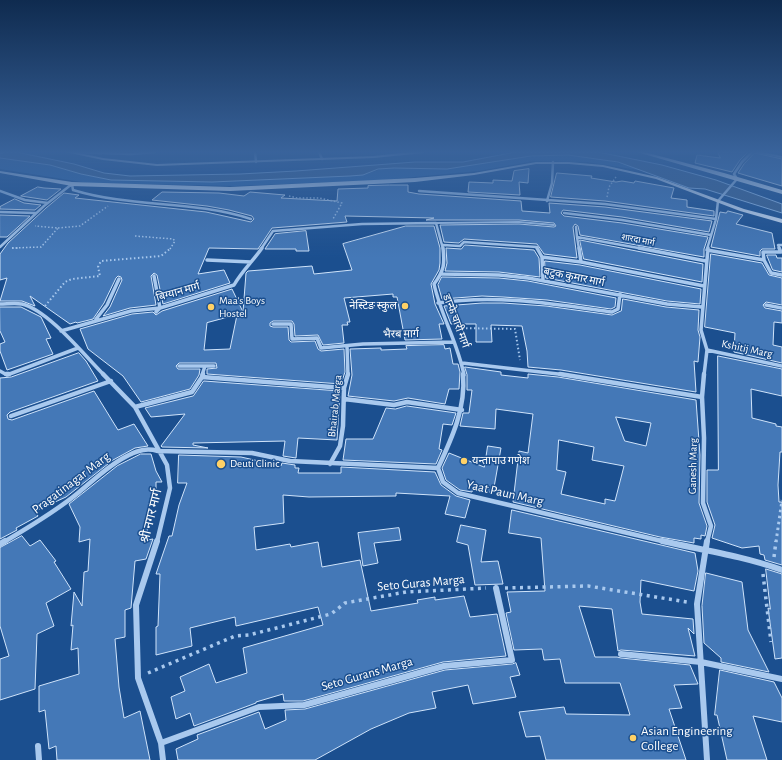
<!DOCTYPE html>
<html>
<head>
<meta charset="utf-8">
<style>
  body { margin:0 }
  canvas { display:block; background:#1b4f8f }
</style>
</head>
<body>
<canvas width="782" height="760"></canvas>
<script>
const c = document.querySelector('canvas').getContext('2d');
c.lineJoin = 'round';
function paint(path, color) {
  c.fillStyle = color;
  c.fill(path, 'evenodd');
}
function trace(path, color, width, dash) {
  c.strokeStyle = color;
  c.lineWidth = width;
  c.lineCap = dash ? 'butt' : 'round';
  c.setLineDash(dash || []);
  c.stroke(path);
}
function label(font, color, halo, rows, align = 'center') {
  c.font = font + ' "Alegreya Sans","Noto Sans Devanagari",sans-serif';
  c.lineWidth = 3;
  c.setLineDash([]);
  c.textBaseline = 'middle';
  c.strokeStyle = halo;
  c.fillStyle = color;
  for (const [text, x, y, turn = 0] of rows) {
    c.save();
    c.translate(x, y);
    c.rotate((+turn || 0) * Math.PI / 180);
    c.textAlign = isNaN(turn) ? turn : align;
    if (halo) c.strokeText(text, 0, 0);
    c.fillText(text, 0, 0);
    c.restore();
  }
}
paint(new Path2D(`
  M550,155C585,155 612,160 645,171L587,162L534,161L478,171L382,180L236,186L88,183L0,169V158L50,165L81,174L111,180L212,182L363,175L381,169L415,167L447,169L497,160Z`), '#2e69ad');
const water = new Path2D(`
  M0,152H16L74,164L104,173L130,176L240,174L296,171L415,162H463L516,152H598L662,165L716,180L782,204V213L705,189L689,188L618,162L568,155L531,156L447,169L394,168L378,169L363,175L350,176L212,182L111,180L81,174L50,165L0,158Z`);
paint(water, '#3c6290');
trace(water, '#9cc4f0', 1);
const building = new Path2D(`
  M718,152H748L740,160L732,172L695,163L697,155L720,158Z
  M755,153L782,159V186L738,173L744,164Z
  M529,169L528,183L519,182L520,195L468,192L469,182L493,183V180L512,181L514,171Z
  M557,173L592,176L591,178L616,182L622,181L634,183L635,181L674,188L671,198L687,200V207L714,211V216L605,201L551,197Z
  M390,185H408V192L419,194L521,201L522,211L550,213L549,203L605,207L712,221L709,232L622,217L563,210L561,213L564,216L622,223L708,237L704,249V257L580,235L578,226L575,224L573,227L577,258L544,254L537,244L464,239L459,243L444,242L440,225L519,224L554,227L556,226L554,223L519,220H426L434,218L345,216L347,222L272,228L258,249L209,248L198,274L224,270L230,283L163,304L157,275L154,273L151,276L156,305L130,308L103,316L110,307L122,280L121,277L118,276L116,278L104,303L93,319L77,323L76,322L70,324L30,296L35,306L22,301H0L7,278L0,280V254L8,243L46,208L64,193L79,195L75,198L206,212L251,222L254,219L252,216L229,210L207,206L152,200L162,192L219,193L244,196L250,192L285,195L281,198L337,201L338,189L368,188V186Z
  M38,187L44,188L61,189L47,200L21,196Z
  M15,199L24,203L41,205L35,210L0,209V207Z
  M728,211L743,215L736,224L772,233L775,249H762L760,251V256L711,247L720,212L726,213Z
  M0,215L30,216L7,237H0Z
  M406,226H434L440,248V263L439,270L431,284L435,304L444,324H439L442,339L405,340L397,297H393V294L344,298L350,322H347L348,325H342L344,343L323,345L318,335L295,336L294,324L292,321H273L270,323V326L273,327H288L289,340L291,342L315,341L318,349L321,351L344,349L345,372L341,384L207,374V369L217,368L216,363H179L176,366L178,369H200L199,375L190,389L141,402L123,376L88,349L80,329L132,314L153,312L156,315L162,311L232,289L243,312L246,273L248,271L312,266L314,274L352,270L343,244ZM237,315L230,349L204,350L207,323Z
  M306,231L309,251H296V249H265L275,234Z
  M580,240L703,264L702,282L584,259Z
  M465,245L534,250L539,258L540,277L499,272L445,271L447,263L446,248L461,249Z
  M711,254L762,263L769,275L782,278V305L766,302L763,305L765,308L782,311V323L774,322L773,345L782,347V363L734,352L735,333L705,327Z
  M767,255H776L777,258H782V272L773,270Z
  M545,261L580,265L701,289L700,304L667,301L546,278Z
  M442,277L499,278L528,281L616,298L615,307L611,309L547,300L503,297L482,296L442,299L438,285Z
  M623,299L666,307L699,310L698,330L700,337L698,362L694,361L696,392L561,370L528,367L527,351L522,326L491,325L492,342H476V324H451L444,306L482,303H503L546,306L612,315L621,311Z
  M0,307H21L41,317L51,338L46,339L53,354L7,370L0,351V344L5,342L0,331Z
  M444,345L445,349L450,348L453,364H458L460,372L459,389H449L445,404L408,398L394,401L348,396L352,375L350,349L381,348V350L407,349L406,346Z
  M79,353L86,361L98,381L10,412L7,415L8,419L12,420L94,391L118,430L134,424L148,446L135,448L113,460L66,497L35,511L38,516L16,528L17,530L0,539V378L11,377Z
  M718,356L782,369V396L751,389L752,418L776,424V426L782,427V452H780L778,485L779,502H782V565L765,560L764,555L760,554L759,546L742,548L712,538L715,525L707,502V470H718Z
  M465,367L501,372V375L528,378V374L558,377L696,400L700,455L699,503L707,526L705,536L701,535V539L694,538V543L660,537L513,502L519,451L528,453L533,414L496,409L495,429L460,426L463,413H469L472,390H467V375ZM616,417L651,423L646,446L625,441ZM559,440L594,447L592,460L624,466L615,501L605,499V504L561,494L566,472L557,470Z
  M204,381L340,391L337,440L298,438L296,458L283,456L285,441L193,443V445L208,448L162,447L161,446L185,414L151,417L145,408L193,396Z
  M407,406L456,413L452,425L443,424L439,449L442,450L436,464L343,460L346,439H373L386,408L395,409Z
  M488,446L501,448L493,493L473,488L472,492L460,490L446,480L442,468L449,453L484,467Z
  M141,454H151L156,471L162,482H156V501L149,503L147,540L153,539L146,559L135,561L131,608L125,610V637L115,639L119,687L124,718L140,711L150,760H57L56,746L49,749L45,710L39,712V686L79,674L78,648L71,650L73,625L71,626L74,592L82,606L84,572L88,571L90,539L79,542L80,527L69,504L117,466Z
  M179,455L241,457L281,466L282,463L295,465V468H299L298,473H341V467L435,472L441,485L456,496L470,500L465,518L445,514L450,496L396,493V496L309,497L283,495L284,523L254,527L256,550L290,544L291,547L318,542L322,567L360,560L371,611L418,603L417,600L435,597V600L464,596L470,617L497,614L506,656L443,662L303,701H284L283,694L256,702V703L194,726L190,713L176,719L171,697L185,691L180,677L209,664L216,683L247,673L243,648L323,625L318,607L236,626L235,617L190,628L192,646L156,655V627L158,626L160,574H156L169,536H172L179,505L187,483H178Z
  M512,510L695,553L698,571L694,591L641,580L640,602L642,614L693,619L694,634L688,628L695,656L621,650L618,651L612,609L579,606L595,657H617L621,658L690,665L698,684L674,685L682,708L669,709L686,760H546L540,736L526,737L519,712L564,707L566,714L630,715L620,683H565L560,659L544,660L542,649L514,650L506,613L511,612L507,592L545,591L541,538L509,533Z
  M461,525L486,530L481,562L498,561L503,584L475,585L468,545L457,542Z
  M399,528L401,540L374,543L378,563L363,566L358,533Z
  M22,536L30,546L40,540L56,561L54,562L71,589L46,603L54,626L37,634L35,689L0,700V659L9,656L0,626V548Z
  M766,569L782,574V658L775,659L768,608L770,609Z
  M706,573L742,582L748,630L769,672L721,662V658L704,643L702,606Z
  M516,663L520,675L510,677L516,697L473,704L468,685L432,692L436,708L409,713L371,729L315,760H178L176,749L198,739L197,735L259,712L265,729L286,720L285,710L305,709L445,670L512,664Z
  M720,670L774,682L782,698V722L753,716L767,760H727L717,715H715Z`);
paint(building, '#4478b7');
trace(building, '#cfe3fa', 1);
trace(new Path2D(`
  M289,196L297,198H319L342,203L333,219
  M607,197L609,187L616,177
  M58,228L80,226L108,206
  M135,236L173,239L175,241L170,249
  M12,248L41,247L58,228L35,226`), '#a9c9ee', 1.5, [1.5, 2]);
trace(new Path2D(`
  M12,248H18
  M45,306L65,282L72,279L100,276L98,267L101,261L161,256L171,248
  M458,328L515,329L520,360`), '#a9c9ee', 2, [1.5, 2.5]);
trace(new Path2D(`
  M776,542L782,500`), '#a9c9ee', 3, [2.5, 3.5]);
trace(new Path2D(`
  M774,557L776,541
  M763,574L771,642
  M505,588L588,586L687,602
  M148,673L235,636L249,635L331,614L345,603L406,592L486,588`), '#a9c9ee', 3.5, [3, 4.5]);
trace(new Path2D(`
  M757,152L782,157
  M436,223L519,222L554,225`), '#a9c9ee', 2);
trace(new Path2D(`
  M76,152L131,154L155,152
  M255,152L256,162
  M319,152L322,159
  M0,153L3,152
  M0,191L25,200L48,203
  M419,191L605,204L716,219
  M547,201L552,183L553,162
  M0,212L36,213
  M564,213L622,220L711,235
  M576,227L577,237L644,249
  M577,237L579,249
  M443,245L460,246L464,242L537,247L538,249
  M0,247L44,206L72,184L73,190C132,208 192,200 251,219
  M261,249L273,231L362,224L436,223L443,249
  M707,249L716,219L718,201L737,179L734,174L742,162L752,152
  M780,249L778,245H782`), '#a9c9ee', 2.5);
trace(new Path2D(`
  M443,248C445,264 444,271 434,284C441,316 458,343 464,375
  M537,248L542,257L543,280
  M579,248L581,262
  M639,248L706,261
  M779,248L781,252H763L764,260L771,273L782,275
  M707,250L764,260
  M542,257L581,262L704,286
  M207,260L251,262
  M442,274L499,275L528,278L667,304L702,307
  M154,276L160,308L156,312
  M438,303C496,294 554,304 612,312L618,309L620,294
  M0,304C7,304 15,303 22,304C48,310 85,356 104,375
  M766,305L782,308
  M96,319L107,305L119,279
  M273,324H291L292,339L317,338L321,348L363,344L454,342
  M61,331L131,311L160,308L234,285C242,271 253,261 262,248
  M347,346L348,375
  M707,350L782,366
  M462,363L567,375
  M179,366H205L202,375
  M205,366H214
  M0,371L7,375L78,348
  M704,375L707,350L701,330L708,248`), '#a9c9ee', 3.5);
trace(new Path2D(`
  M6,374H9
  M103,374L135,407L167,465L170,488L157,542
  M560,374L702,397
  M704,374L702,397L704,438L703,503L711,526L707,542
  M202,377L203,374
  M344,399L394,405L407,402L462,410
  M135,407L192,392L202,377L344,388
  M11,416L111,381
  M330,464L340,446L343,426L344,388L348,374
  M438,468C452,438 466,408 463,374
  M4,542C29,527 55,512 78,493C94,480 110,464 129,455C139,450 147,448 158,451L252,453L290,461L438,468L443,482L458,493L666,542`), '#a9c9ee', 4.5);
trace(new Path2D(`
  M157,541L136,605L138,678L161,743L163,760
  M662,541C702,550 743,556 782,570
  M0,544L5,541
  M621,654L701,662L782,679
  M161,743L259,707L304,705L444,666L512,660L496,588
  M38,746L39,760
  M707,760L697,604L707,541`), '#a9c9ee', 6);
paint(new Path2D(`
  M65,152H74L103,158L157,164L374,156L409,152H425L423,153L374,158L157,166L103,160Z
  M637,152H644L724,173L782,190V194Z
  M536,162H569L603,165L657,177L744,209L782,219V223L740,211L656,179L603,167L569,164H536L474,175L415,182L230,191L72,186L0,173V171L72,182L230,187L415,178L474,173Z`), '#d6e6fa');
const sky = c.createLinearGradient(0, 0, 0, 258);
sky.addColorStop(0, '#0f2b4f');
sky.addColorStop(0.59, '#39639b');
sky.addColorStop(1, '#39639b00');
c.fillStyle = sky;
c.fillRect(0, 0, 782, 258);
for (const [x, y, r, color] of [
  [405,306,4,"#ffd166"],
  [211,307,4,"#ffd166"],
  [464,461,4,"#ffd166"],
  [221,464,5,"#ffd166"],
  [633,738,4,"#ffd166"]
]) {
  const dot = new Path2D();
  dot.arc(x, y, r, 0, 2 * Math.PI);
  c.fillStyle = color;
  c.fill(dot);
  trace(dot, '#1b4f8f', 1.5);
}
label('9px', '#fff', '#1b4f8f', [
  ["शारदा मार्ग",638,240,11]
]);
label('11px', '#fff', '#1b4f8f', [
  ["बटुक कुमार मार्ग",574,277,11],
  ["बिग्यान मार्ग",178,292,-16],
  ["डान्फे चारी मार्ग",456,321,69],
  ["भैरब मार्ग",401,334,-1],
  ["Kshitij Marg",747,349,12],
  ["Bhairab Marga",335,406,-84],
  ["Ganesh Marg",693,466,-89]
]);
label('11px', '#fff', '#1b4f8f', [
  ["Maa's Boys",219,301],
  ["Hostel",219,314],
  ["नेस्टिङ स्कुल",397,306,"right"],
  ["यन्तापाउ गणेश",472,461],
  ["Deuti Clinic",230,464]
], 'left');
label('13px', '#fff', '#1b4f8f', [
  ["Pragatinagar Marg",71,483,-37],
  ["Yaat Paun Marg",505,493,13],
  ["श्री नगर मार्ग",151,516,-76],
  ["Seto Guras Marga",421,583,-5],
  ["Seto Gurans Marga",367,674,-16]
]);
label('13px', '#fff', '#1b4f8f', [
  ["Asian Engineering",641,731],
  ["College",641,746]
], 'left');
</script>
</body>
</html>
